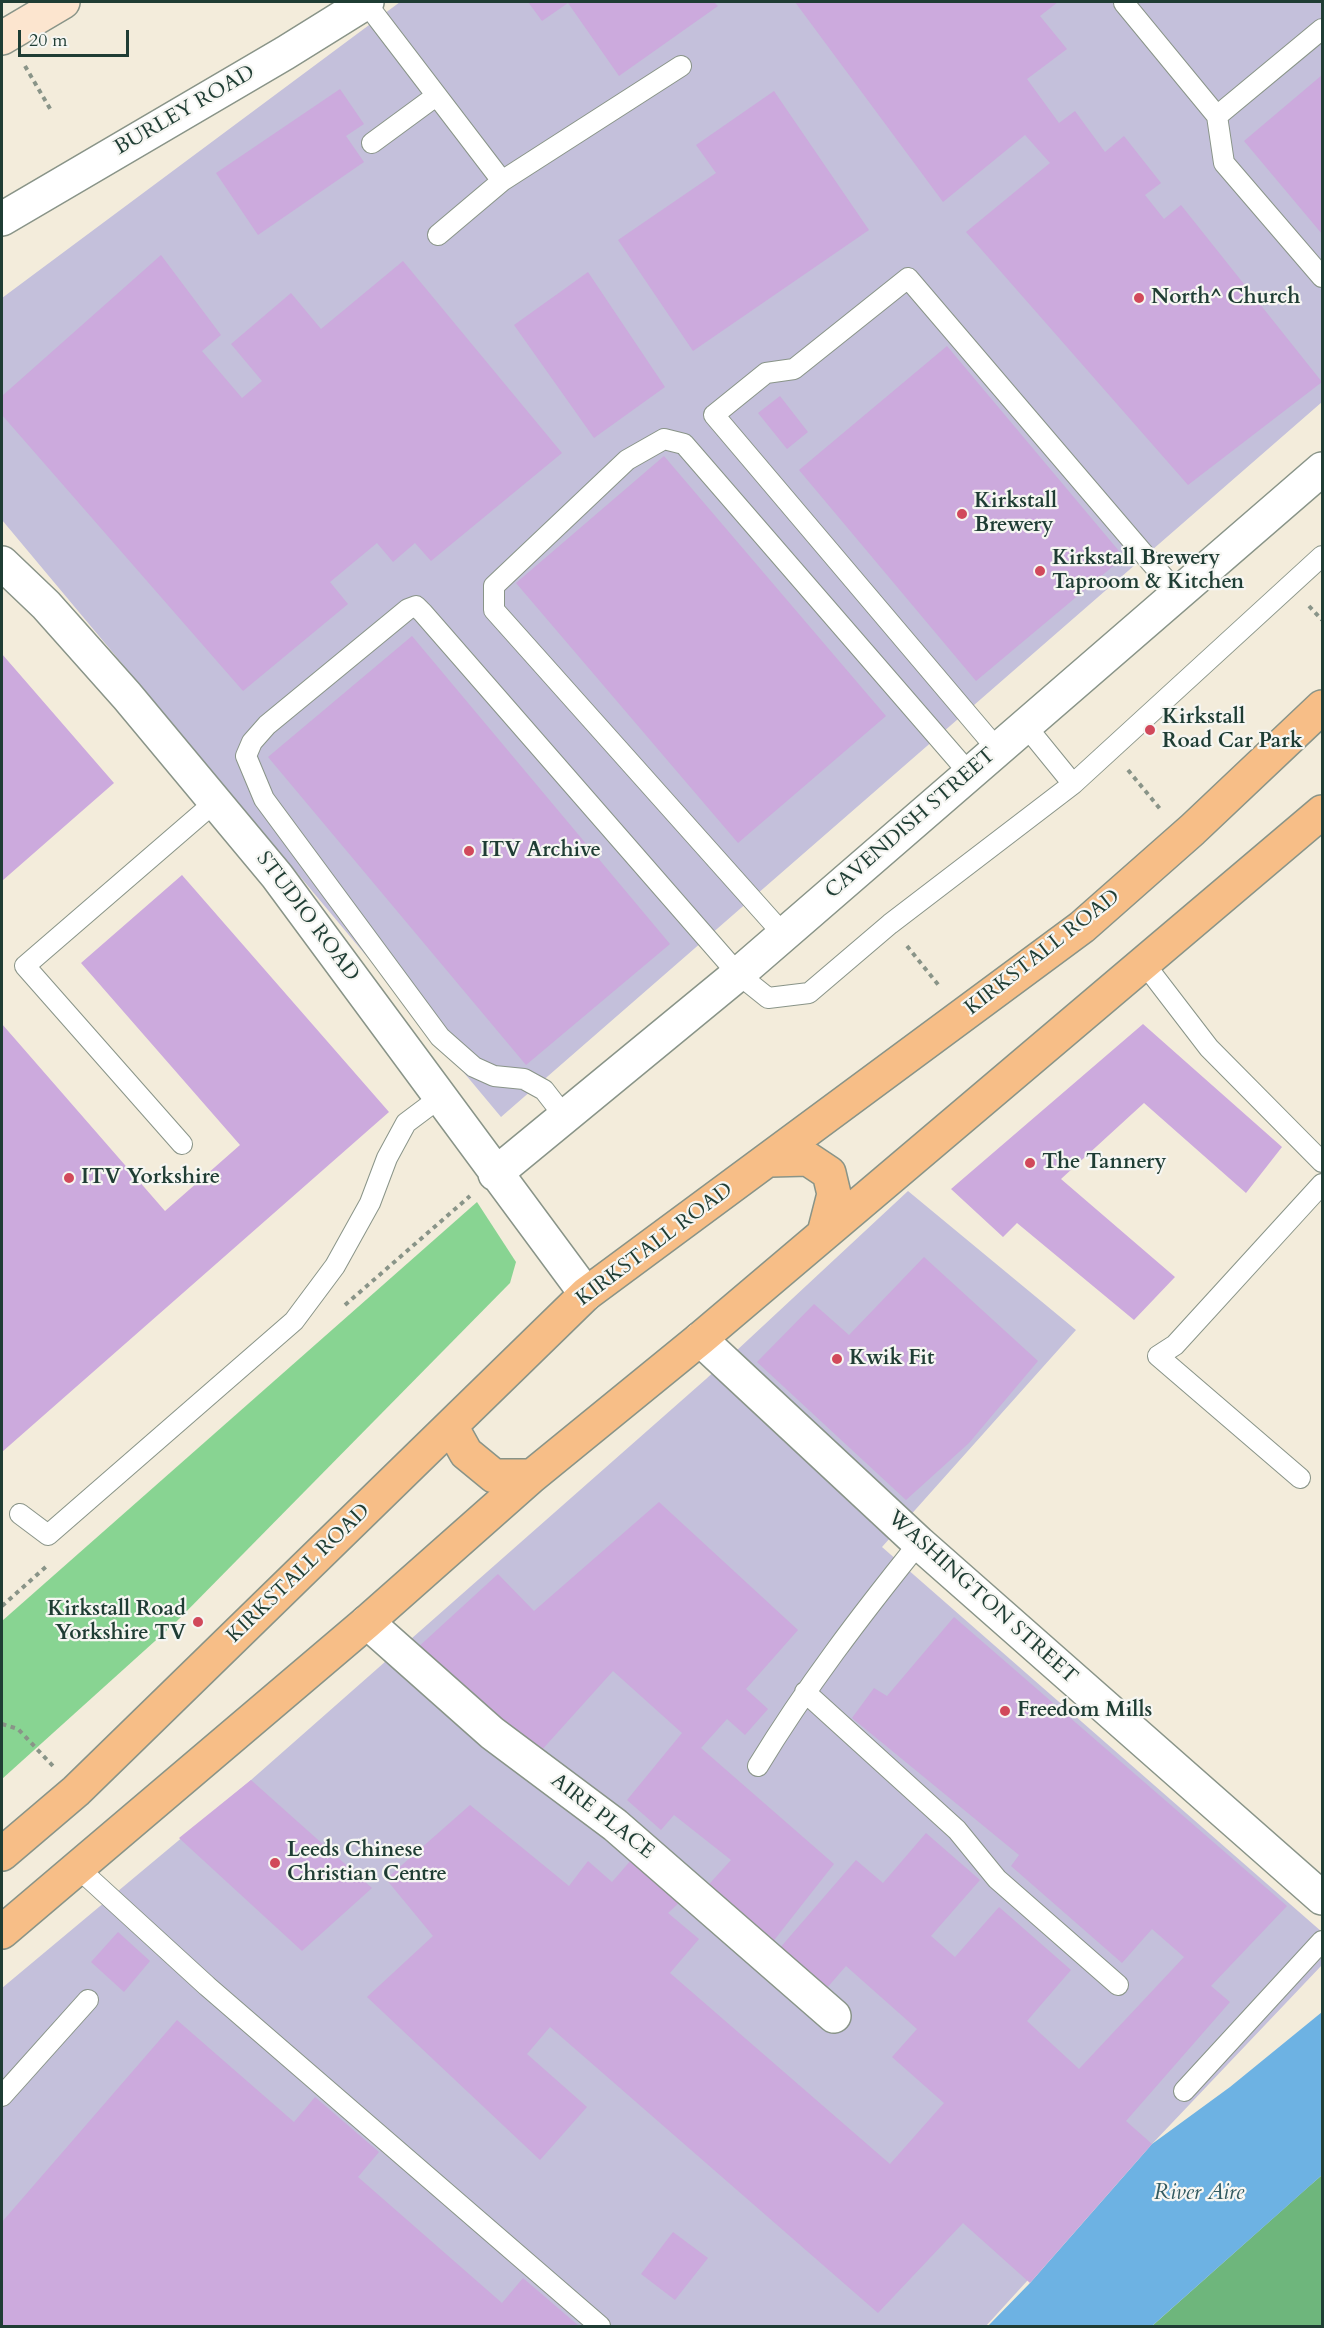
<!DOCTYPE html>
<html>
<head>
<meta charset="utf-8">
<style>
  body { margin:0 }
  #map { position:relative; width:1324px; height:2328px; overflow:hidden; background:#f3ecdb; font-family:Cardo,serif }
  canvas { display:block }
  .frame { position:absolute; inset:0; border:3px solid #1f3d34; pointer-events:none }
  .scale { position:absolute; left:18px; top:30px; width:111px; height:27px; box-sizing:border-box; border:3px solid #1f3d34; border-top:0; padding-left:8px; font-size:18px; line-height:21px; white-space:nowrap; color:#1f3d34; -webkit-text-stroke:4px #f6f6f2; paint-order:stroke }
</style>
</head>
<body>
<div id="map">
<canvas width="1324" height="2328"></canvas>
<div class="frame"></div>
<div class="scale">20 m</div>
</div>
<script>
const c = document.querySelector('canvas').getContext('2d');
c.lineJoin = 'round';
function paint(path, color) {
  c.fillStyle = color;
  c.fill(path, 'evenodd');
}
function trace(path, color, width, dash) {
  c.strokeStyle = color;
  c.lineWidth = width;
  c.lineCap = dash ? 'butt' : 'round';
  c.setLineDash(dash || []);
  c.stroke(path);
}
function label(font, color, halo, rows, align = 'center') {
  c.font = font + ' Cardo,serif';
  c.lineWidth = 4.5;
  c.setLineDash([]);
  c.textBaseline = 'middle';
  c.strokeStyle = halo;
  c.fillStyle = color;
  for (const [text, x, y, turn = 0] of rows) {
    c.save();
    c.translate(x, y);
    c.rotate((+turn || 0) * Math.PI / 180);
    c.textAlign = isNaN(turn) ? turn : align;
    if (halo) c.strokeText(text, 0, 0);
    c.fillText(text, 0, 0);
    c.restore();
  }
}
paint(new Path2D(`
  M400,2H1322V402L501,1117L2,520V298Z
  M908,1191L1076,1330L882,1547L1322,1932V1965L1152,2144L986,2326H2V1988L251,1780L706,1379Z`), '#c4c0db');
paint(new Path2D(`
  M477,1202L516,1262L510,1283L175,1623L2,1779V1621Z`), '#88d492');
paint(new Path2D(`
  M1322,2175V2326H1152L1307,2188Z`), '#6eb67c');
paint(new Path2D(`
  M1322,2012V2175L1152,2326H988L1030,2283L1152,2144L1230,2087Z`), '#6db2e3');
paint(new Path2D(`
  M528,2H714L718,6L619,76L568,3L542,21Z
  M795,2H1058L1040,16L1067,49L1027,79L1059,123L1075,111L1105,152L1124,136L1161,183L1145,195L1164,219L1181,205L1322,382L1188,485L966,232L1050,163L1025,135L943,202Z
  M1322,75V234L1244,141Z
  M340,89L364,124L346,136L364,162L258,235L216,173Z
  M774,91L869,230L693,351L618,240L716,173L696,145Z
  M161,255L221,335L202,351L242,398L262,381L231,344L291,293L321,329L403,261L562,453L431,561L415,543L393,562L377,543L330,582L348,604L243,691L2,415V396Z
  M588,272L665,387L594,438L514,325Z
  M947,346L1124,557L976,681L799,470Z
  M780,396L808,432L787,449L758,413Z
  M664,456L886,716L738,843L516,583Z
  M412,636L670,944L526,1065L268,757Z
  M2,654L114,783L2,881Z
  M182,875L389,1112L2,1452V1024L165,1211L240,1145L81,963Z
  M1143,1024L1282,1147L1246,1193L1144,1103L1061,1179L1175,1277L1134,1320L1017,1223L1003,1237L951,1189Z
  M924,1257L1038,1361L969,1443L906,1500L757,1362L814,1304L849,1335Z
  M659,1502L798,1630L746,1689L768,1709L745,1735L727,1719L701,1748L834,1864L768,1948L702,1892L731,1860L674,1815L661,1830L627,1800L682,1733L613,1671L540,1752L415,1650L498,1574L534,1611Z
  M954,1617L1287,1906L1211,1986L1230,2002L1126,2121L1152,2144L1030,2283L963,2223L878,2313L550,2027L527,2054L587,2107L540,2160L367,1997L433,1936L386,1879L470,1805L569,1886L588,1861L612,1882L632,1859L683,1899L668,1913L699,1939L670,1973L890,2164L944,2103L892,2057L917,2029L846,1966L826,1989L779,1949L856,1860L883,1883L926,1833L980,1880L931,1936L955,1957L999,1907L1071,1970L1027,2021L1079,2069L1184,1957L1152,1929L1122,1963L1011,1866L1019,1855L852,1718L874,1688L887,1696Z
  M251,1780L372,1888L302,1951L179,1838Z
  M118,1932L150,1961L124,1992L91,1962Z
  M177,2020L294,2122L315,2097L379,2152L358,2177L502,2303L523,2278L579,2326H2V2222Z
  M673,2232L708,2258L675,2300L641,2274Z`), '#cad');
const lane = new Path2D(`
  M366,3L502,181L681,66
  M1124,3L1217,116L1224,163L1322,277
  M1217,116L1322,29
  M372,143L436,96
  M438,235L502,181
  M1025,725L1073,784L1322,556
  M997,749L714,415L766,373L794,369L908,278L1178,594
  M784,935L494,610V586L627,460L664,439L684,444L969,773
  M1143,962L1209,1048L1322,1162
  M565,1117L544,1090L524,1079L494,1076L474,1067L440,1037L264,799L246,756L252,742L267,725L408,609L416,606L423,613L738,974L768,998L809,993L890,924L1073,784
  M182,1144L25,966L215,802
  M1300,1478L1158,1356L1175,1345L1322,1184
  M20,1514L48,1535L294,1321L335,1266L370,1203L387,1158L406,1123L442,1096
  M805,1692L957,1830L997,1879L1118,1985
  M758,1766C806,1687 861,1615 919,1543
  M78,1868L207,1986L600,2326
  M1184,2091L1322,1941
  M2,2096L88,2000`);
const street = new Path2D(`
  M2,219L285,53L367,2
  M2,563L46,605L127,696L277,876L586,1294
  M495,1174L743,970L1322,469
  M700,1339L919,1543L1322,1898
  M367,1622L492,1733L615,1825L834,2016`);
const secondary = new Path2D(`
  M2,38L63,2`);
const primary = new Path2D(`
  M771,1160L808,1159L829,1173L834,1194L824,1233
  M451,1426L466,1453L494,1476H532
  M2,1854L76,1791L586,1294L1082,927L1192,830L1322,707
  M2,1932L367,1622L532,1476L700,1339L1322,812`);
trace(lane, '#899488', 22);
trace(street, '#899488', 36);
trace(secondary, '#899488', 36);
trace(primary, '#899488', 36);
trace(new Path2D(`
  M25,66L52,112
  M1309,606L1322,620
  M1128,770L1161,810
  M907,946L940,987
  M345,1305L470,1196
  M2,1606L48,1565
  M2,1724L18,1729L53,1766`), '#899488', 4, [4.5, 4.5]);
trace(lane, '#fff', 20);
trace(street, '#fff', 33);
trace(secondary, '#fce5cf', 33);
trace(primary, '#f7be87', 33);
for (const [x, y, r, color] of [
  [1139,298,6,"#d1495b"],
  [962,514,6,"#d1495b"],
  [1040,571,6,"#d1495b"],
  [1150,730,6,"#d1495b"],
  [469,851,6,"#d1495b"],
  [1030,1163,6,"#d1495b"],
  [69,1178,6,"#d1495b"],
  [837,1359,6,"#d1495b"],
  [198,1622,6,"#d1495b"],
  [1005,1711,6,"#d1495b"],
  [275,1863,6,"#d1495b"]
]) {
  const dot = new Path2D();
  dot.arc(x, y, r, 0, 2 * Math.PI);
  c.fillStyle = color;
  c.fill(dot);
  trace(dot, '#f6f6f2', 2);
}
label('21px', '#1f3d34', '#f6f6f2', [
  ["BURLEY ROAD",185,111,-30],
  ["CAVENDISH STREET",911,824,-41],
  ["STUDIO ROAD",307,917,53],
  ["KIRKSTALL ROAD",1043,953,-38],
  ["KIRKSTALL ROAD",655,1245,-37],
  ["KIRKSTALL ROAD",299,1574,-44],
  ["WASHINGTON STREET",982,1598,42],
  ["AIRE PLACE",602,1817,38]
]);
label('bold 21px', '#1f3d34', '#f6f6f2', [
  ["North^ Church",1151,298],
  ["Kirkstall",974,502],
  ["Brewery",974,526],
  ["Kirkstall Brewery",1052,559],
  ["Taproom & Kitchen",1052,583],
  ["Kirkstall",1162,718],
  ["Road Car Park",1162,742],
  ["ITV Archive",481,851],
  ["The Tannery",1042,1163],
  ["ITV Yorkshire",81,1178],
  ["Kwik Fit",849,1359],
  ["Kirkstall Road",186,1610,"right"],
  ["Yorkshire TV",186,1634,"right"],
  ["Freedom Mills",1017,1711],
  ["Leeds Chinese",287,1851],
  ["Christian Centre",287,1875]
], 'left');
label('italic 22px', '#325a60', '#f6f6f2', [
  ["River Aire",1199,2194]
]);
</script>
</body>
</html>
